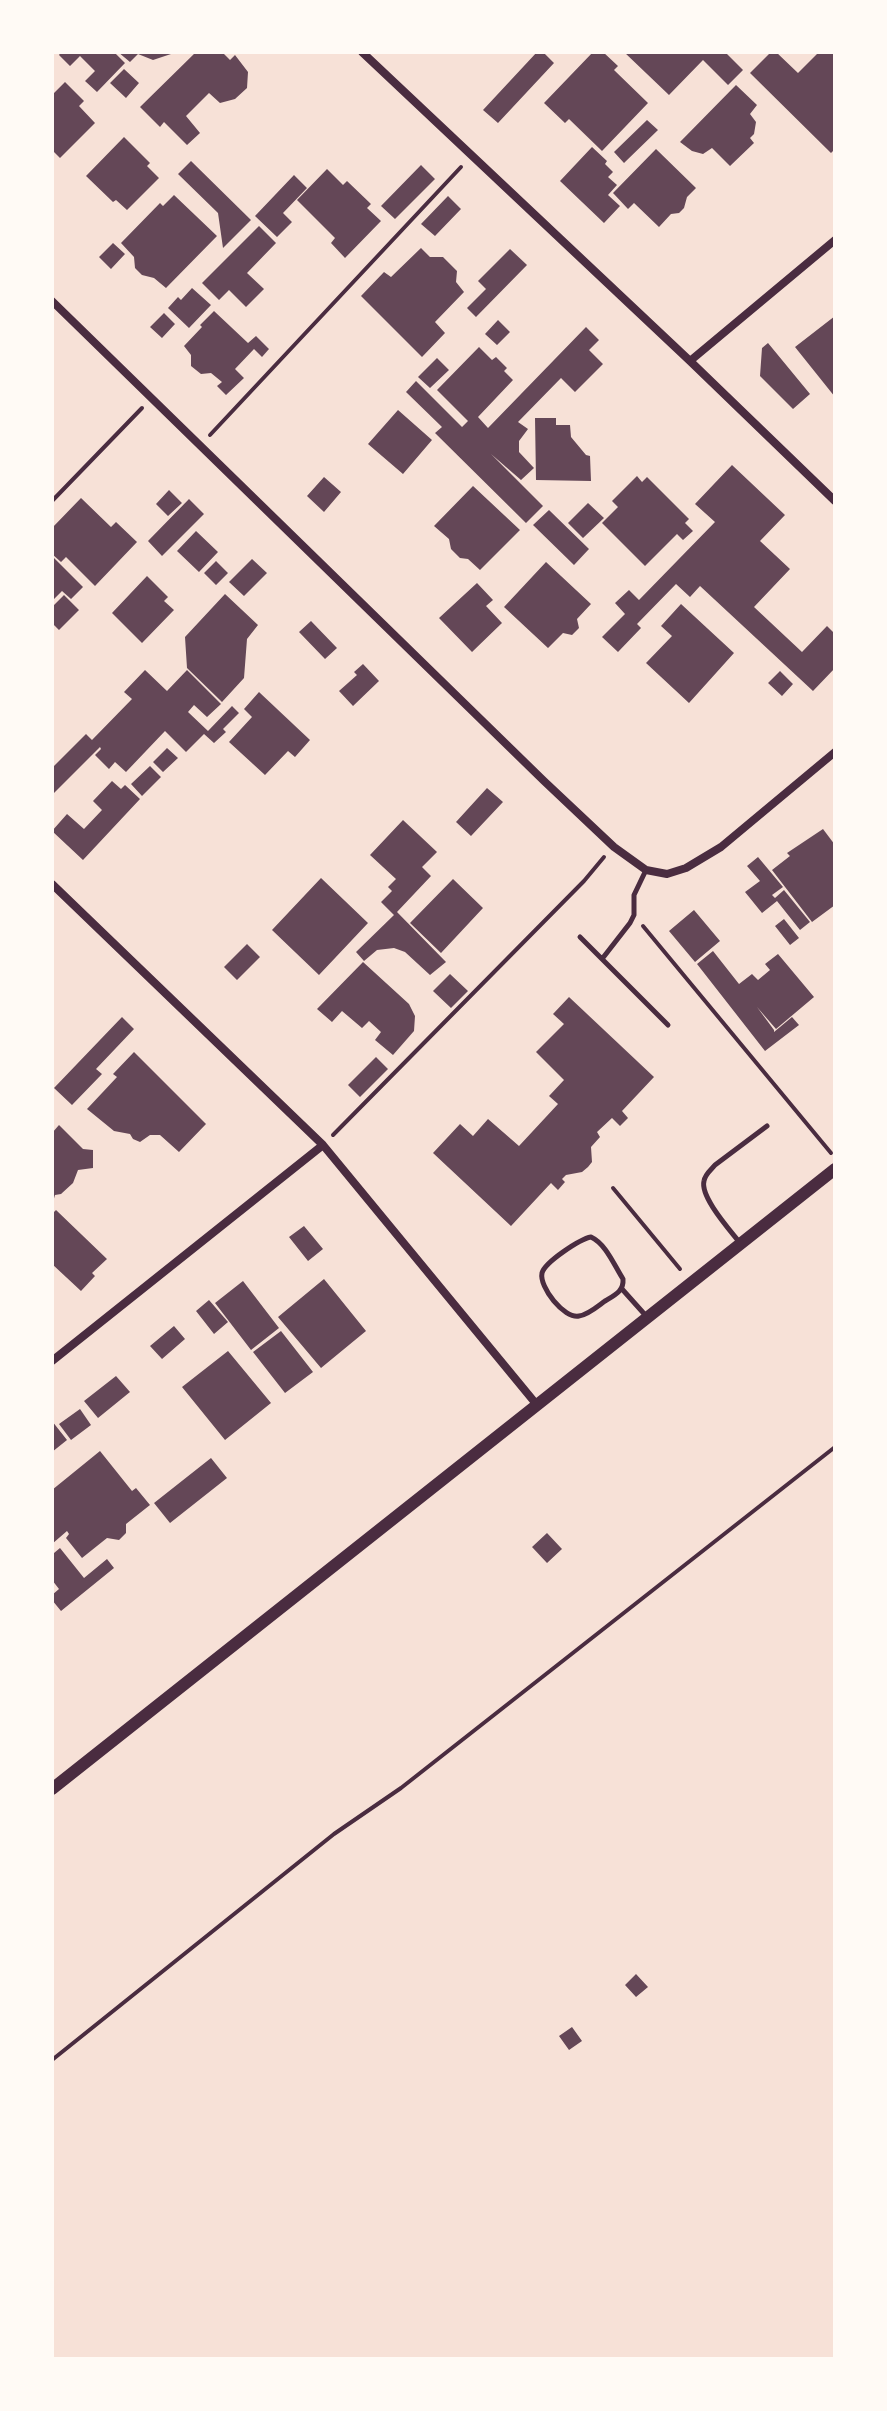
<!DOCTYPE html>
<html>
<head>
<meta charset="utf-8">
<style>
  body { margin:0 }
  #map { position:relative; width:887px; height:2411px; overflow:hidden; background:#f7e1d7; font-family:"Nunito Sans",sans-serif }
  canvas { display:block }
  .frame { position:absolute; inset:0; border:54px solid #fffaf5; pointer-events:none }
</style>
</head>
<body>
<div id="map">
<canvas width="887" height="2411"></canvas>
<div class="frame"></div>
</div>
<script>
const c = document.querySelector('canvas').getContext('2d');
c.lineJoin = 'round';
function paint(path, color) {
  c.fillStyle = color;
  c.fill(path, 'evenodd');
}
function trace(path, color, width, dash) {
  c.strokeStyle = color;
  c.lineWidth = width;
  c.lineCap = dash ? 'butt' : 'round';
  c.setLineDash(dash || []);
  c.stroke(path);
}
paint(new Path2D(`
  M61,52H114L125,63L97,92L85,81L95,71L80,56L70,66L59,55Z
  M118,52H174V53L153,60L138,54L130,62Z
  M196,52H222L230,60L235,55L248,72L247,88L235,99L220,103L209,93L186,116L200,133L187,145L164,122L160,127L140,107Z
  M537,52H543L554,63L498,123L483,110Z
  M593,52H603L618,66L614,70L648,103L602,151L569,119L565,123L544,103Z
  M624,52H683L685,54L687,52H725L743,70L728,85L703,60L669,95Z
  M771,52H776L798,73L819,52H835V149L831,153L750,73Z
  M124,69L139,83L126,98L110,83Z
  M65,82L84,101L79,106L95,123L60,158L52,150V95Z
  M736,85L757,105L750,114L756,122L754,134L750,138L754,143L730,166L712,148L703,154L692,151L680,142Z
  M647,120L658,130L624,163L614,152Z
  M124,137L150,163L147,166L159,178L127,210L116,200L113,202L86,176Z
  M592,147L607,161L605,164L613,172L608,177L617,185L608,195L620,206L604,223L560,181Z
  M656,149L696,188L687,197L684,208L679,213L671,214L659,227L634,203L628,209L613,193Z
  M191,161L251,220L223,248L218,213L178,174Z
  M421,165L435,179L395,219L381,206Z
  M327,169L343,185L347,181L371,204L367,208L381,221L345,258L331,243L335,238L297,200Z
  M294,175L307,188L283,213L292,222L277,237L255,216Z
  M174,195L217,236L166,288L154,278L142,275L135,268L134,257L121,243L160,203L163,206Z
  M448,196L461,209L435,236L421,224Z
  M259,226L276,243L247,273L264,289L246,307L229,290L219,300L202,283Z
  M113,243L125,254L111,269L99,257Z
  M421,248L430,257H443L457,271L456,282L464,292L435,322L445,333L422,357L361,296L384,272L391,277Z
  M510,249L527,265L476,317L467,308L486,289L478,281Z
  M192,288L211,305L189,328L168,308L178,297L181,300Z
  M214,311L248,343L256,336L269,349L262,357L254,349L235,369L244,378L226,395L217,386L222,382L211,373L201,374L191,366V355L184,346L202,327L200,325Z
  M164,313L175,324L162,338L150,327Z
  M835,316V397L795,347Z
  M498,320L510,332L497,345L485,334Z
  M586,327L599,340L589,350L603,364L575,392L561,378L518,422L528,429L519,441V452L534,468L521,480L491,454L543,506L526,523L435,433L442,427L406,392L416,381L462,427L468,421L437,390L479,347L492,360L496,357L507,368L504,371L513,380L478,417L488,428Z
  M768,343L810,394L793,409L760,376L762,348Z
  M437,358L449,370L430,388L418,377Z
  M398,410L432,440L403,474L368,444Z
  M535,418H556V425H570L571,437L586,455L590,456L591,481L536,480Z
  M732,465L785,515L760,541L790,569L754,607L802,652L827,626L835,634V668L813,691L700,586L690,597L676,584L637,624L641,628L618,652L602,637L625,614L615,603L629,590L639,600L715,522L695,504Z
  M637,476L642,482L647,477L689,519L685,523L693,531L683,540L677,534L645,566L602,523L618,507L612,501Z
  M324,477L341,492L324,512L307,496Z
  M473,486L520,530L480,570L468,559L460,558L451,549L449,539L434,526Z
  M169,490L182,503L168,516L156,504Z
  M81,498L111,527L116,522L137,542L95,586L66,557L61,562L52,554V528Z
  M189,499L204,514L162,556L148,541Z
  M588,503L604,518L583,538L568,523Z
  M549,510L589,549L574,565L533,525Z
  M196,531L218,552L199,572L177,551Z
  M52,556L83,587L71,599L62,591L52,601Z
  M252,559L267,573L244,596L229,582Z
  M216,561L228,573L216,585L204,573Z
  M546,562L591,604L577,619L579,628L572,635L563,633L548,648L504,607Z
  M147,576L168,597L164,601L174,610L142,643L112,613Z
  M477,583L493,600L486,606L502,623L472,652L439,618Z
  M225,594L258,625L247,639L244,678L222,702L187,668L185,637Z
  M64,595L79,610L59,630L52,623V607Z
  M681,604L734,653L689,703L646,663L672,636L661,626Z
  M311,621L337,648L325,659L299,632Z
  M363,664L379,681L353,706L339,691L357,675L354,672Z
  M145,670L167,691L187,670L221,704L207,717L194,705L188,712L208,731L232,706L239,713L223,729L226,732L214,743L204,734L186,752L165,731L126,772L115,762L109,769L95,755L101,749L100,747L52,795V768L86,734L92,740L132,699L124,692Z
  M780,671L793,684L782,696L768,683Z
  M259,692L310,740L295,757L288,751L265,775L229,742L252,717L244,709Z
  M167,748L178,758L163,772L153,762Z
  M150,766L161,777L142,796L131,784Z
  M112,781L121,789L125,785L140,799L83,860L52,831L67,814L84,829L102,810L93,801Z
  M487,788L503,802L471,836L456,822Z
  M403,820L437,852L422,867L431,876L397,912L446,962L430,975L405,952L394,948L377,950L364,961L356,952L394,915L381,902L392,891L388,887L396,879L370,855Z
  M823,829L835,845V905L812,922L772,870L790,856L787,853Z
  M758,857L783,887L772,895L775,898L784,890L810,922L800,930L777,901L762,913L745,892L760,881L747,866Z
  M321,878L368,923L319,975L272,930Z
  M453,879L483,908L441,953L410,923Z
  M694,910L720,941L695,962L669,931Z
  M784,919L799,938L790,945L775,926Z
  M247,944L260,957L237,980L224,967Z
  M713,951L739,984L752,974L758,980L770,970L765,964L778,954L814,997L776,1029L757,1007L774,1030V1032L792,1017L799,1025L765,1051L697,964Z
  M363,962L409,1004L415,1016L414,1031L393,1055L375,1040L381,1032L369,1021L362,1028L342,1011L332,1022L317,1009Z
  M450,974L468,991L451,1008L433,991Z
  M569,997L654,1077L622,1111L628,1118L620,1126L612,1118L597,1132L600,1137L591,1147L592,1162L588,1167L582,1172L566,1175L562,1179L565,1182L558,1190L551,1183L511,1226L433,1153L460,1124L473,1136L488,1119L519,1146L558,1104L549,1096L564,1080L536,1052L564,1024L553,1014Z
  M122,1017L134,1029L96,1069L102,1074L72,1105L54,1088Z
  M134,1052L206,1124L179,1152L160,1135H150L140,1142L133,1139L130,1134L114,1131L87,1109L117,1077L113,1074Z
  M376,1057L388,1069L360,1097L348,1085Z
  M59,1125L83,1149L93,1150V1168L78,1170L73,1183L61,1194L55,1195L53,1202L52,1133Z
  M56,1210L107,1259L92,1273L95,1276L81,1291L52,1264V1214Z
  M304,1226L323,1249L308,1261L289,1237Z
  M324,1279L366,1331L321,1368L278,1317Z
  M243,1281L279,1328L251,1350L215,1303Z
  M209,1300L228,1322L214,1334L196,1311Z
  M174,1326L185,1339L162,1359L150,1346Z
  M281,1331L313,1372L285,1393L253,1352Z
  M228,1351L271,1403L225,1440L182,1387Z
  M116,1376L130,1392L98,1418L84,1401Z
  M80,1409L91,1425L71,1440L59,1424Z
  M52,1421L67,1440L52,1452Z
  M100,1451L132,1491L136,1488L150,1505L126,1524V1533L119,1540L107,1538L82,1558L66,1538L69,1534L67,1531L52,1544V1490Z
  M211,1458L227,1478L170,1523L154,1503Z
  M547,1533L562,1549L547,1563L532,1547Z
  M60,1548L84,1578L107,1559L114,1568L61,1611L52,1600V1595L59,1589L52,1580V1551L54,1553Z
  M636,1974L648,1987L636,1997L625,1985Z
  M572,2027L582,2041L569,2050L559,2036Z`), '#644757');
trace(new Path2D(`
  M210,435L461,167
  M52,501L142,408
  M643,926L831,1153
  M333,1135L584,881L604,857
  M613,1188L680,1269
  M52,2060L334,1834L401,1788L835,1447`), '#4a2c40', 4);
trace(new Path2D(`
  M580,937L668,1025
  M602,959L630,923L634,915V895L646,870
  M591,1237C606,1244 614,1265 623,1279C624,1291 615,1295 605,1301C598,1306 588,1315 579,1316C564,1319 539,1287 542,1273C545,1262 580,1239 591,1237Z
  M740,1243C730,1230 700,1197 704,1181C705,1174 711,1170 715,1165L767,1126
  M622,1289L647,1317`), '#4a2c40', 5);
trace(new Path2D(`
  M362,52L690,361L835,501
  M52,301L544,781L614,847L646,870L667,874L686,868L721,847L835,752
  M690,361L835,240
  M52,884L323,1145L537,1405
  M52,1361L323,1145`), '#4a2c40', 8);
trace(new Path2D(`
  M52,1789L835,1169`), '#4a2c40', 12);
</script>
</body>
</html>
